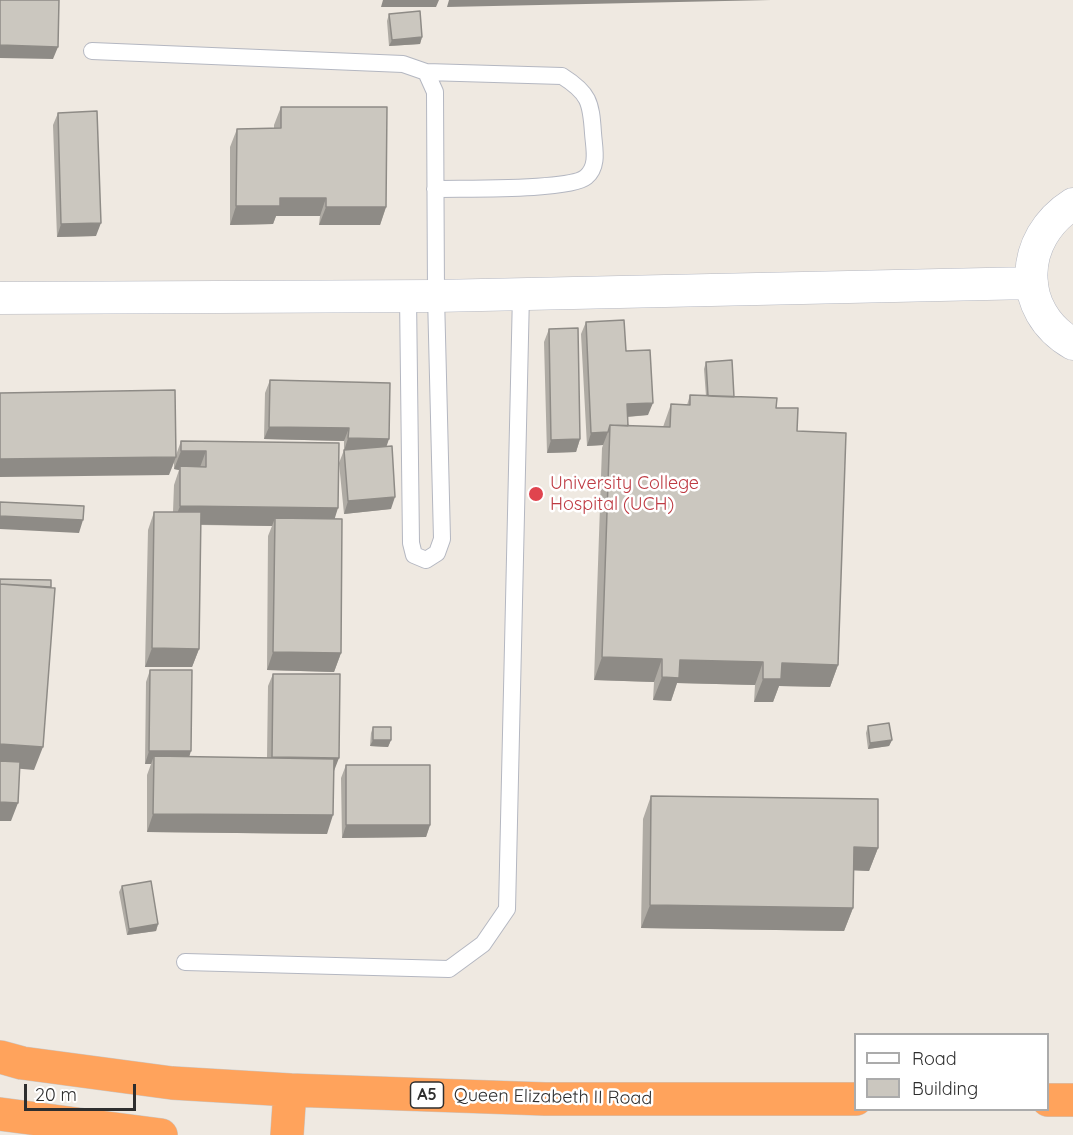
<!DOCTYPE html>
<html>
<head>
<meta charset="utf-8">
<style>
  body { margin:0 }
  #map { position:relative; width:1073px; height:1135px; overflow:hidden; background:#efe9e1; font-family:Quicksand,sans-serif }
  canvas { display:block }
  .legend { position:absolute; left:854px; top:1033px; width:195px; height:78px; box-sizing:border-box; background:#fff; border:2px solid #ababab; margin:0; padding:8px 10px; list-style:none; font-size:18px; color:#2e2e2e }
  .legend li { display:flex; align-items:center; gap:12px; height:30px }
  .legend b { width:30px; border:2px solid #ababab }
  .scale { position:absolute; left:24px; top:1084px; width:112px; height:27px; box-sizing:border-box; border:3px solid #2e2e2e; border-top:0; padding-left:8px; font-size:18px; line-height:21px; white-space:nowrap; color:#2e2e2e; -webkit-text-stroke:4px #fff; paint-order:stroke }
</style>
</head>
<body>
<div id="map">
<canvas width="1073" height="1135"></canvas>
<ul class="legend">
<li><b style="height:8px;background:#fff"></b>Road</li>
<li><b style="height:16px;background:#cbc7bf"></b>Building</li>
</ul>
<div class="scale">20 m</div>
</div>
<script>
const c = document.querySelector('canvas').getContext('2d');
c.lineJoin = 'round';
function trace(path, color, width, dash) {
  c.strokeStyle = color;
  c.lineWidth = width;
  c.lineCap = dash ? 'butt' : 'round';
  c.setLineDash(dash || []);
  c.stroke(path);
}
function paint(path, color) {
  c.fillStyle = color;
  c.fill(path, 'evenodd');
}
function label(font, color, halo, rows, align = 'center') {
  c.font = font + ' Quicksand,sans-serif';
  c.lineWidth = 5;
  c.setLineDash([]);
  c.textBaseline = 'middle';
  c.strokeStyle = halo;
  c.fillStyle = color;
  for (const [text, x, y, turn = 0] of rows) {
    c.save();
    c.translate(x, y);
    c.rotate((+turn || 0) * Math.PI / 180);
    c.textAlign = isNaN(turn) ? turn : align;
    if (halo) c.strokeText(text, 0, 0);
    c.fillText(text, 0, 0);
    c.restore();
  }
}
const lane = new Path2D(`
  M92,51L403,64L426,72L435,92L436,296L442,539L437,553L426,560L414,555L411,543L408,296
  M426,72L562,76C589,93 591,102 593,133C594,148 599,166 586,177C569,191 462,188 435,189
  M185,962L449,969L483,944L507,909L521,294`);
const street = new Path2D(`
  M1073,204C1019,238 1016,311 1073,344
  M0,298L436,296L1032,283`);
const highway = new Path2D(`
  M0,1057L22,1063L172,1083L290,1090L545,1099H856
  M1048,1100H1073
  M0,1114L161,1135
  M287,1135L290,1090`);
trace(lane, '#b4b7c1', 18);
trace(street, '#b4b7c1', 33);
trace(highway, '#c9c9c9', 34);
trace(lane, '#fff', 16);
trace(street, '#fff', 32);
trace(highway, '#ffa35c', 33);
paint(new Path2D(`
  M389,14L422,37L420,44L389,46L387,21Z
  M281,107L386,207L380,225H319L320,216H276L273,224L230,225V147L237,129L274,128V125Z
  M58,113L96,236L57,237L53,125Z
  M586,322L626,351L648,415L628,417V426L663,427L671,404L687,405L690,395L706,396L704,369L706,362L734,397L776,408L797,431L838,665L830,687L779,686L773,702H754L755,685L677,683L671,701L653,700L654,682L594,680L602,448L603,445L587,446L581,334Z
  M549,329L580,439L576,452L547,453L544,342Z
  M270,380L386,447L391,509L344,514L339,463L344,450V441L264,439L265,393Z
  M181,441L339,443L335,518L341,653L334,672L267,670L268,536L272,526L201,525L199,649L192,667H145L148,530L154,512H173L174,485L179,470L174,469V462L169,475Z
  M150,670L189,757L267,758L268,686L273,674L334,771L327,834L147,832V775L151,764H145L146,682Z
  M868,726L892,740L889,746L868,749L866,733Z
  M373,727L391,740L388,747L370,746L371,733Z
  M346,765L430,825L426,837L342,838L341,778Z
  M651,796L878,848L869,871L853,870V908L844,931L641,928L643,819Z
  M122,886L158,924L156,931L127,935L119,892Z`), '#afaba4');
paint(new Path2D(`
  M383,0H439L436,7H381Z
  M449,0H771L447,7Z
  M422,37L420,44L389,46L392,40Z
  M0,45L58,47L53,59L0,58Z
  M280,198H326L320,216H276L273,224L230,225L236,206Z
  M326,207H386L380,225H319Z
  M101,223L96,236L57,237L61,224Z
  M653,403L648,415L623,417L627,404Z
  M269,427L349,428L344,441L264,439Z
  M608,432L603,445L587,446L591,433Z
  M348,438L389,439L385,451H344Z
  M580,439L576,452L547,453L551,440Z
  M181,451H206L199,470L180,466L179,470L174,469Z
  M176,457L169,475L0,477V459Z
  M395,497L391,509L344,514L348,501Z
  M180,506L338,508L332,527L275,518L272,526L173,524Z
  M0,516L83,520L79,533L0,529Z
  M152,648L199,649L192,667H145Z
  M273,652L341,653L334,672L267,670Z
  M602,657L662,659L654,682L594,680Z
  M680,660L763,662L755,685L677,683L671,701L653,700L662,677Z
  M782,663L838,665L830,687L779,686L773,702H754L763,679Z
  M373,740H391L388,747L370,746Z
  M892,740L889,746L868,749L870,743Z
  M0,744L43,747L34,770L0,767Z
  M149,751H191L187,764L154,756L151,764H145Z
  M272,757L339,758L334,771L267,770Z
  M0,802L18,803L11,821H0Z
  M153,814L333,815L327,834L147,832Z
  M346,825H430L426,837L342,838Z
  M854,847L878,848L869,871L845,870Z
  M650,905L853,908L844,931L641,928Z
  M158,924L156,931L127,935L129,929Z`), '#8e8b86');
const building = new Path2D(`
  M0,0H59L58,47L0,45Z
  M420,11L422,37L392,40L389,14Z
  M281,107H387L386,207H326V198H280V206H236L237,129L281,128Z
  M97,111L101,223L61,224L58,113Z
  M624,320L626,351L650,350L653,403L627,404L628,426L610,425L608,432L591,433L586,322Z
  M578,328L580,439L551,440L549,329Z
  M732,360L734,397L708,396L706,362Z
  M270,380L390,383L389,439L348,438L349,428L269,427Z
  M175,390L176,457L0,459V393Z
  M690,395L777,398L776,408H798L797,431L846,433L838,665L782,663L781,679H763V662L680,660L679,678L662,677V659L602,657L610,425L670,427L671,404L690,405Z
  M181,441L339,443L338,508L180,506V466L206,467V451H181Z
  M392,446L395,497L348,501L344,450Z
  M0,502L84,506L83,520L0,516Z
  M154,512H201L199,649L152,648Z
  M275,518L342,519L341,653L273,652Z
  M0,579L51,580V587L0,584Z
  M0,584L55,588L43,747L0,744Z
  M150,670H192L191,751H149Z
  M273,674H340L339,758L272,757Z
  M889,723L892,740L870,743L868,726Z
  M373,727H391V740H373Z
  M154,756L334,759L333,815L153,814Z
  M0,761L20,762L18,803L0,802Z
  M346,765H430V825H346Z
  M651,796L878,799V848L854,847L853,908L650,905Z
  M151,881L158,924L129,929L122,886Z`);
paint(building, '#cbc7bf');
trace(building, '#8e8b86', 1.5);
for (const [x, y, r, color] of [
  [536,494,8,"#e0444e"]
]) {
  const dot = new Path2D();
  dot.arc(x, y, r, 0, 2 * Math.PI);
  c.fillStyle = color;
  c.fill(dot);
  trace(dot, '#fff', 2);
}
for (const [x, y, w] of [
  [427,1095,33]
]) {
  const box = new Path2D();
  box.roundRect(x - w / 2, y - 13, w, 26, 4.5);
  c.fillStyle = '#fff';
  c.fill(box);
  trace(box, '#2e2e2e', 1.5);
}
label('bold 16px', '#2e2e2e', null, [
  ["A5",427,1095]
]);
label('18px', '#be3a42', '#fff', [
  ["University College",550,484],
  ["Hospital (UCH)",550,505]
], 'left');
label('18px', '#2e2e2e', '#fff', [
  ["Queen Elizabeth II Road",553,1097,1]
]);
</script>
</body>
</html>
